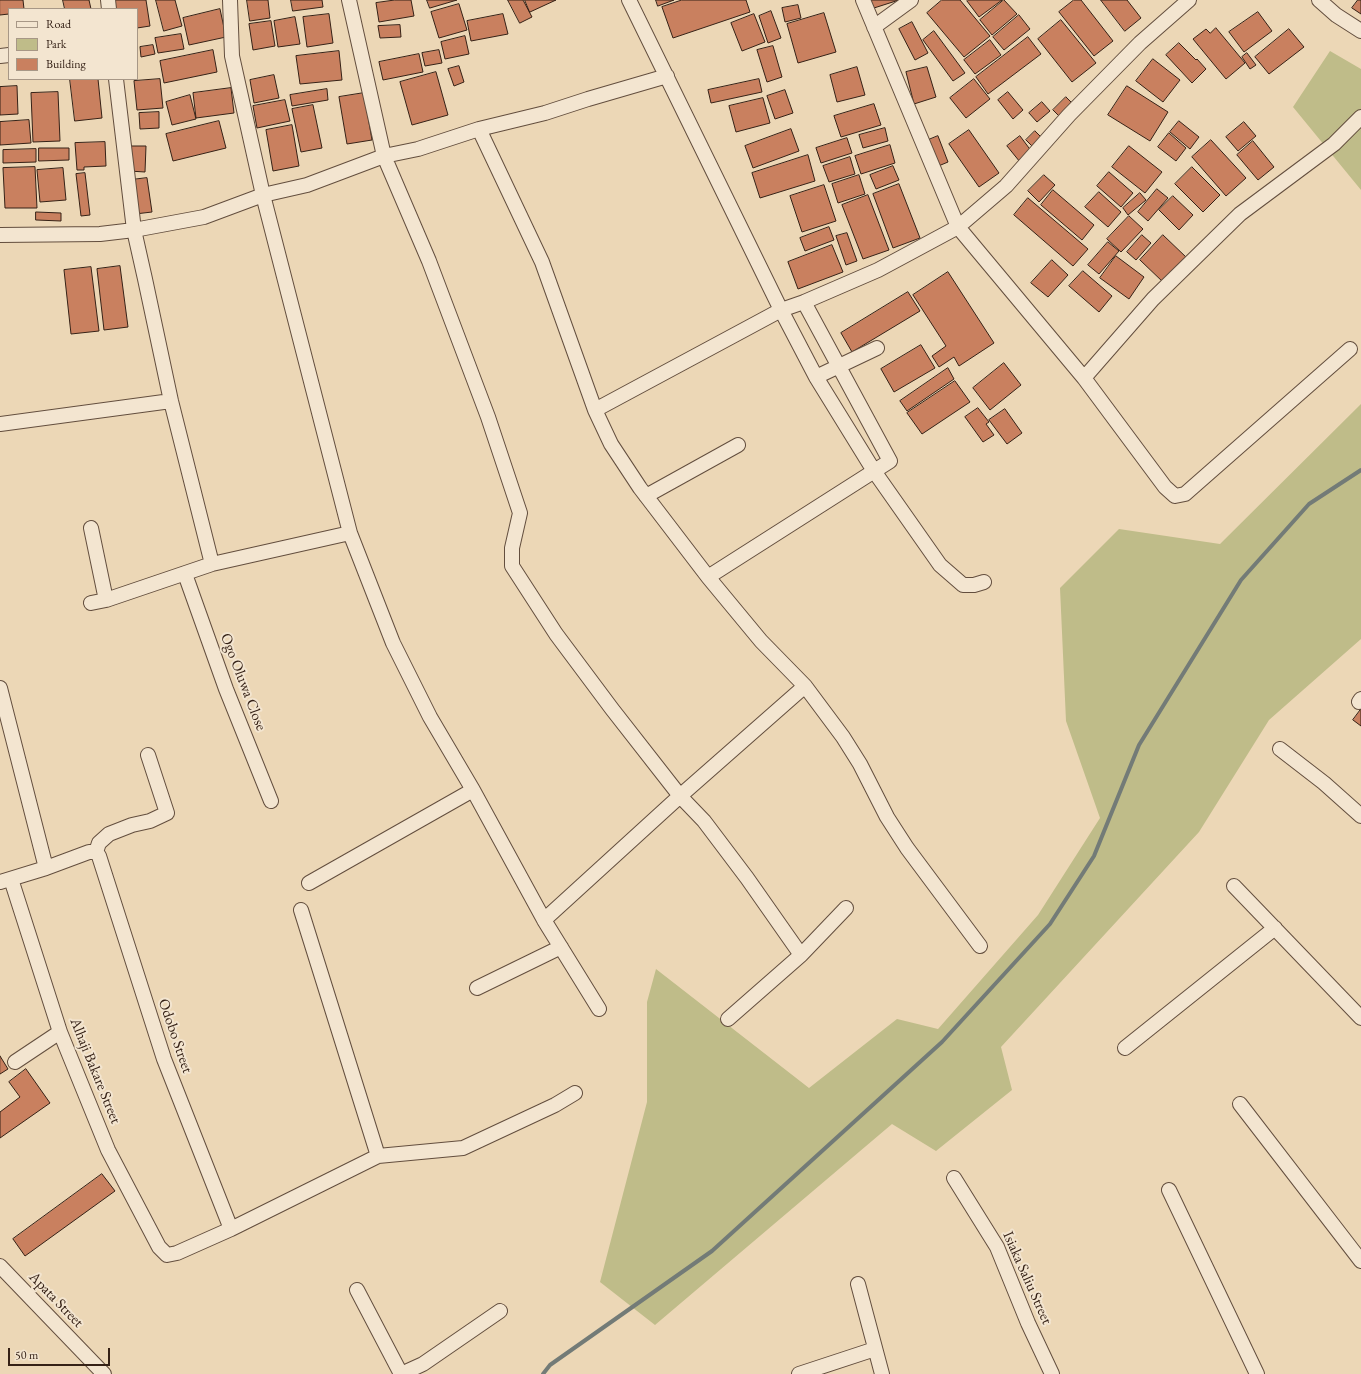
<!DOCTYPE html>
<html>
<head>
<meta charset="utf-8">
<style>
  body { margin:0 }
  #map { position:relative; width:1361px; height:1374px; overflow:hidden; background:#ecd7b6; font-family:"EB Garamond",serif }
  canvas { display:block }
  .legend { position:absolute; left:8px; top:8px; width:130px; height:72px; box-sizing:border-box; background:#f3e5d0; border:1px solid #a79786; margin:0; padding:5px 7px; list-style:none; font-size:12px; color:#352116 }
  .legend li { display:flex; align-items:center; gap:8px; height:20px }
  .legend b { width:20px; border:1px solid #a79786 }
  .scale { position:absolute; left:8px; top:1348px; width:102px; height:18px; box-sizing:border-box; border:2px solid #352116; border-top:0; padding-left:5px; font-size:12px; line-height:14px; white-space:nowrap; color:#352116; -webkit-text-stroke:3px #f3e5d0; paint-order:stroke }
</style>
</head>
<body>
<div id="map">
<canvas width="1361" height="1374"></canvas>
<ul class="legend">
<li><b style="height:5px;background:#f3e5d0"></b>Road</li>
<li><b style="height:11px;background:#bfbc89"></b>Park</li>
<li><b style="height:11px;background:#c9805f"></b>Building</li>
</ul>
<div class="scale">50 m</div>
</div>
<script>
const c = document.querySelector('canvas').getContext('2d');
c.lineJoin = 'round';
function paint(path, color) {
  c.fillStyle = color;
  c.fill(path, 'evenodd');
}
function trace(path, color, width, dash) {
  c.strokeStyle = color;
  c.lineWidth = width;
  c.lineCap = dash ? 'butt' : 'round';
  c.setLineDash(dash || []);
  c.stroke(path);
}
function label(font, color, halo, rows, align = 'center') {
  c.font = font + ' "EB Garamond",serif';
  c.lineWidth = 4;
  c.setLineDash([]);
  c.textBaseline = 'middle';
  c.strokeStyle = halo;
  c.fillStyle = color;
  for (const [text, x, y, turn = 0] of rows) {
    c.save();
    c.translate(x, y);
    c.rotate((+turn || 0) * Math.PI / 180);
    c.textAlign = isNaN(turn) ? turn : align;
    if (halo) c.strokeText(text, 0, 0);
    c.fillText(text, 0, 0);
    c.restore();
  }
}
paint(new Path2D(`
  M1330,51L1361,69V190L1293,107Z
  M1361,404V639L1269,720L1199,832L1001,1047L1012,1090L936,1151L892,1124L655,1325L600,1282L647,1102V1002L656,969L809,1088L897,1019L938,1029L1038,915L1100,818L1066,721L1060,588L1119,529L1220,544Z`), '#bfbc89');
trace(new Path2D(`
  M543,1374L550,1365L712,1251L942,1042L1050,924L1094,856L1139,745L1241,580L1309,504L1361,470`), '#737b77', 4);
const building = new Path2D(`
  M0,0H23L24,9H9V14L0,15Z
  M63,0H89L91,9H65Z
  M114,0H146L150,26L137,28V9H116Z
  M156,0H175L182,26L164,31Z
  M247,0H268L270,18L250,21Z
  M291,0H322L323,7L293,11Z
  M395,0H411L414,16L379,22L376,3Z
  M427,0H457L430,8Z
  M508,0H523L532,17L520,23Z
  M525,0H556L530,12Z
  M656,0H674L658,6Z
  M682,0H746L750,12L673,38L662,7Z
  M871,0H899L874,8Z
  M942,0H960L990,36L964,57L927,13Z
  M968,0H1002L979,17L967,1Z
  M1004,0L1017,14L992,35L980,20Z
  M1074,0H1081L1113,41L1094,56L1059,12Z
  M1101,0H1127L1141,18L1125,31Z
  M1358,0H1361V14L1352,8Z
  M459,4L467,30L439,38L431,12Z
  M798,5L801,18L785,22L782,8Z
  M220,9L226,37L189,45L183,18Z
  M771,11L781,38L768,43L759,16Z
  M1258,12L1272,31L1244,52L1229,32Z
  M824,13L836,52L798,63L787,24Z
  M329,14L333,43L307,47L303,17Z
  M503,14L508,34L471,41L467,21Z
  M754,14L765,42L742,51L731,23Z
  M1019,15L1030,29L1004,50L993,37Z
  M295,17L300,44L278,47L274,21Z
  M1061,20L1096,63L1072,82L1038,39Z
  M271,21L275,46L253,50L249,24Z
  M912,22L928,53L915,60L899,29Z
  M400,25L401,37L380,38L378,26Z
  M1216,28L1245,63L1226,79L1193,39L1206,29L1210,33Z
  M1289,29L1304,47L1269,74L1255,57Z
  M934,31L965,73L953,81L923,40Z
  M181,34L184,49L158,53L155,38Z
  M465,36L469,54L445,59L441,42Z
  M1028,37L1041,54L988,94L976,77Z
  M990,40L1001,55L975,74L964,60Z
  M1179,43L1196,60L1197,59L1206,69L1192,83L1166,55Z
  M153,45L155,54L141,57L140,47Z
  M773,46L782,77L767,82L757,50Z
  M213,50L217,72L164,83L160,61Z
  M439,50L442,63L425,66L422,53Z
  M339,51L342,80L300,84L296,56Z
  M1247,53L1256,65L1250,69L1242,57Z
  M419,54L423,72L383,80L379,62Z
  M1153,59L1180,80L1163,102L1136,81Z
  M459,66L464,82L454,86L448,69Z
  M857,67L865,95L837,102L830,75Z
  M927,67L936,97L914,104L906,72Z
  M436,72L448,115L412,125L400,82Z
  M274,75L279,98L254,103L250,80Z
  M70,79H98L102,118L75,121Z
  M160,79L163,108L137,110L134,81Z
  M759,79L762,92L711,103L708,90Z
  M974,79L990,99L966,118L950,98Z
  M17,86L18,114L0,115V87Z
  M1127,86L1168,112L1150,141L1108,115Z
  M231,88L234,113L196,118L193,93Z
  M327,89L328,100L292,106L290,95Z
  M785,90L793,113L775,119L767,96Z
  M58,92L60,141L33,142L31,93Z
  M1008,92L1023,110L1013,119L998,100Z
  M364,93L372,140L347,144L339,97Z
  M190,95L196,119L172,125L166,102Z
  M1066,97L1074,105L1061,118L1053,110Z
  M763,98L770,123L736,132L729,106Z
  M285,100L290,121L257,128L253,106Z
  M1042,102L1050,111L1037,122L1029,113Z
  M874,104L881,125L841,137L834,116Z
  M313,105L322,148L301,152L292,109Z
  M159,112V128L140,129L139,113Z
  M29,120L31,143L0,145V122Z
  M219,121L226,148L173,161L166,134Z
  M1179,121L1199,137L1190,149L1170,132Z
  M1244,122L1256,136L1238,151L1226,137Z
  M292,125L299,166L273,171L266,130Z
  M885,128L888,141L863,148L859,135Z
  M791,129L799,151L753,168L745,146Z
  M969,130L999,173L979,187L949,144Z
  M1035,131L1043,139L1034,148L1026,140Z
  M1169,133L1186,148L1176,161L1158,147Z
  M938,136L948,162L936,167L926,141Z
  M1020,136L1032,152L1020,162L1007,146Z
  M847,138L852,153L821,163L816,148Z
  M1211,140L1246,178L1226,196L1192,157Z
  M1253,141L1274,167L1258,180L1237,155Z
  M105,142L106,166L84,167V170H77L75,143Z
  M890,145L895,163L861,174L855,156Z
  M130,146H146L145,172L129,171Z
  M1129,146L1162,172L1145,193L1112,167Z
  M39,148H69V160L39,161Z
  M36,149V162L3,163V150Z
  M808,155L815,181L760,198L752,173Z
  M850,157L855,174L829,182L823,166Z
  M893,166L899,180L876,189L870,175Z
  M35,167L37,208H5L3,168Z
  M1192,167L1220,195L1203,212L1175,184Z
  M63,168L66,200L40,202L37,170Z
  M1109,172L1133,193L1121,207L1097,186Z
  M85,173L90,215L81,216L76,174Z
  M859,175L865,194L838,203L832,184Z
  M1044,175L1055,185L1039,202L1028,191Z
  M147,178L152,212L135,214L131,180Z
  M899,184L920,238L893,248L873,194Z
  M824,185L836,221L802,232L790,196Z
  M1157,189L1168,198L1148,221L1138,212Z
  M1053,190L1094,225L1082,240L1041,205Z
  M1099,192L1121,212L1108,227L1085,207Z
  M1140,193L1146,200L1128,215L1123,208Z
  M868,195L889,250L863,259L842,205Z
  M1173,196L1193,215L1179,230L1159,210Z
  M1028,198L1088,249L1073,266L1014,215Z
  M36,212L61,213V221L36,220Z
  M1129,216L1143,229L1121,252L1107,239Z
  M829,227L834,240L805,251L800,238Z
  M847,233L857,261L846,265L836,236Z
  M1142,235L1151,243L1136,260L1127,252Z
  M1163,235L1187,258L1164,283L1140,260Z
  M1108,242L1119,251L1099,274L1088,265Z
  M832,245L843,272L798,289L788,262Z
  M1116,256L1144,277L1129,299L1100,278Z
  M1052,260L1068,275L1048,297L1031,283Z
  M120,266L128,327L104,330L97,269Z
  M91,267L99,331L71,334L64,270Z
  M1083,271L1112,296L1099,312L1069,286Z
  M948,272L994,343L959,366L954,357L939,367L932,356L946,346L913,295Z
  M908,292L920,311L852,352L841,333Z
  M921,345L935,368L894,392L881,369Z
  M1004,363L1021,385L990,410L973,388Z
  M948,368L954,379L907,411L900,401Z
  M955,381L970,402L922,434L907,413Z
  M978,408L989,422L986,424L994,435L983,442L965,417Z
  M1005,409L1022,433L1007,444L989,420Z
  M1361,709V726L1353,720Z
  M0,1056L8,1069L0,1074Z
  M26,1069L50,1103L0,1138V1112L20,1097L9,1082Z
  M102,1174L115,1191L25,1256L13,1239Z`);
paint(building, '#c9805f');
trace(building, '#352116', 1);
const minor = new Path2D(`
  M108,0L109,9
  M230,0L232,56L263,195L350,533L393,643L430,717L473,790L544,920L599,1009
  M349,0L384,156L429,261L488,417L520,513L512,548V566L556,634L612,709L680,796L704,821L747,878L801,955L846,908
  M629,0L781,310L816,377L874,471L940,565L963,585H974L984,582
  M863,0L958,227L1084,378L1165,487L1175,496L1185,494L1350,349
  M1319,0L1336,15L1361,31
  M874,27L911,0
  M0,56L9,55
  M116,79L134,230L145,279L171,401L212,564
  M479,129L542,262L595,410L611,444L640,488L708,577L761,641L805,686L843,737L860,764L887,817L907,848L980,946
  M0,235L100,234L134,230L204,217L263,195L307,185L384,156L418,149L479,129L545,113L588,99L667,76
  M816,377L877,348
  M1084,378L1153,299L1240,214L1334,144L1361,117
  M595,410L781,310L804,302L878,270L958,227L1006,186L1069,115L1140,43L1189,0
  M0,424L171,401
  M646,496L738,445
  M91,528L106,600
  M185,574L226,689L271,801
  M708,577L890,461L804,302
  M91,603L106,600L212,564L350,533
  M0,688L46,868
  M1359,702L1361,699
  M1280,749L1324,783L1361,816
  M96,852L99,856L164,1059L231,1229
  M96,852L99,843L109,834L132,825L150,821L167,813L148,755
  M11,879L60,1032L108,1150L159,1247L167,1255L177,1253L231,1229L378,1156L463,1148L555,1105L575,1093
  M0,882L46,868L89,852H96
  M309,883L473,790
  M1234,886L1361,1018
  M301,910L378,1156
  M544,920L680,796L805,686
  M477,988L561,947
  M728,1019L801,955
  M1125,1048L1275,928
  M15,1062L60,1032
  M1240,1104L1361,1261
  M954,1178L997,1247L1028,1323L1052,1374
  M1169,1190L1257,1374
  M0,1266L104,1374
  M858,1284L882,1374
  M357,1290L401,1374
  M401,1374L423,1364L500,1311
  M799,1374L875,1349`);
trace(minor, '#634e3e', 16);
trace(minor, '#f3e5d0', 14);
label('15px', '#352116', '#f3e5d0', [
  ["Ogo Oluwa Close",243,682,69],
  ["Odobo Street",175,1036,71],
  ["Alhaji Bakare Street",95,1071,68],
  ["Isiaka Saliu Street",1027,1278,66],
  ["Apata Street",56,1300,46]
]);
</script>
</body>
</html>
